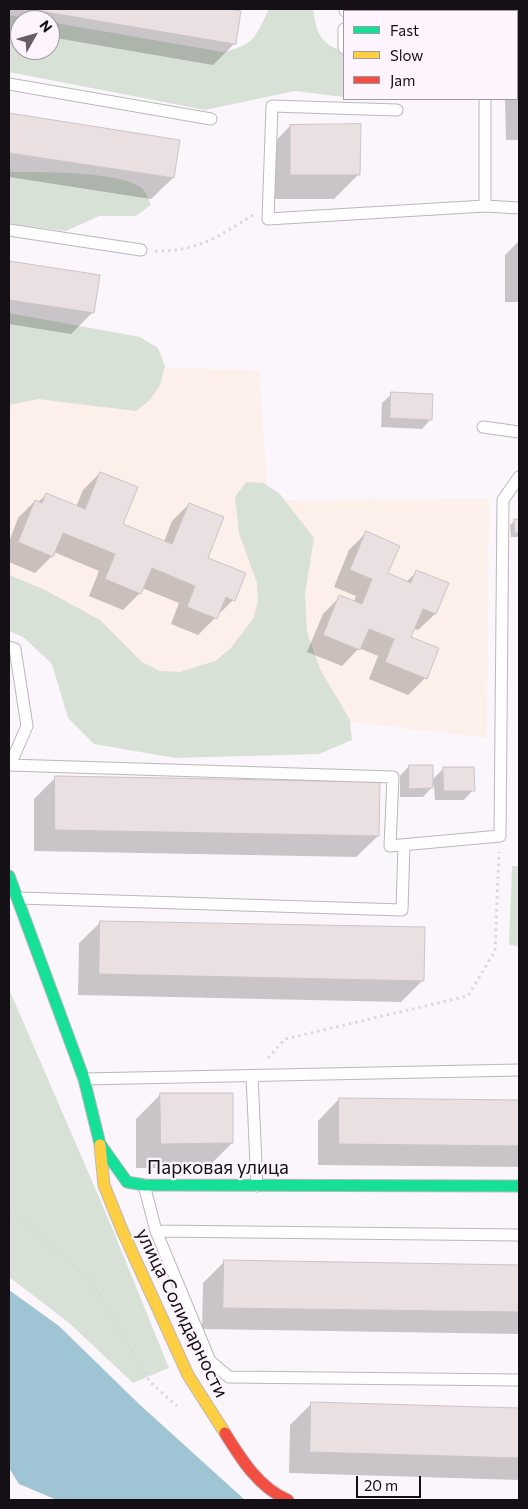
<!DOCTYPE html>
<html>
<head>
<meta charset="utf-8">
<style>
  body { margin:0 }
  #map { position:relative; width:528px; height:1509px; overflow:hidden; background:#fbf6fb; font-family:Commissioner,sans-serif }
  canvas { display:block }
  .frame { position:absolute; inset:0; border:10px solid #151015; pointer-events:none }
  .legend { position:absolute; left:343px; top:10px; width:175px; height:90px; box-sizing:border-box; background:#fdf4fd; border:1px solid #a099a0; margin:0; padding:6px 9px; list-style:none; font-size:15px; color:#151015 }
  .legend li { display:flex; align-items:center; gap:10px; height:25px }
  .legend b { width:25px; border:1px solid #a099a0 }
  .north { position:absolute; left:10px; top:10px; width:50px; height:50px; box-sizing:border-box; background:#fdf4fd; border:1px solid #a099a0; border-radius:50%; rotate:52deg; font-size:14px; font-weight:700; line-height:20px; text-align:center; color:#151015 }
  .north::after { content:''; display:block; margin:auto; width:18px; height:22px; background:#666066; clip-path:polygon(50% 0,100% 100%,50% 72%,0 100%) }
  .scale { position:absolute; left:356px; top:1476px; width:65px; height:22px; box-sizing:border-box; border:2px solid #151015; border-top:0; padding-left:6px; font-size:15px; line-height:18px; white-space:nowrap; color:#151015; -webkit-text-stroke:4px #fdf4fd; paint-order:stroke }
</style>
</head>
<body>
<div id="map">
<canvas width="528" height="1509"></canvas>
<div class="frame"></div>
<ul class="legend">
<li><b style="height:6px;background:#16e098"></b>Fast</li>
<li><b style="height:6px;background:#ffcf43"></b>Slow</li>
<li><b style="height:6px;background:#f24e42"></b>Jam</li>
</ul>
<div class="north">N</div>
<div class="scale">20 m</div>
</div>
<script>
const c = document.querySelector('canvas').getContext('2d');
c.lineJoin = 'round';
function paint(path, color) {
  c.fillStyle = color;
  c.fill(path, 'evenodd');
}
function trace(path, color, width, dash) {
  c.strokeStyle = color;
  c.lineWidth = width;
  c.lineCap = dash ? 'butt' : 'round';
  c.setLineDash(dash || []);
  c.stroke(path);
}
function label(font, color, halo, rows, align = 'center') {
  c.font = font + ' Commissioner,sans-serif';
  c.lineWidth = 4.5;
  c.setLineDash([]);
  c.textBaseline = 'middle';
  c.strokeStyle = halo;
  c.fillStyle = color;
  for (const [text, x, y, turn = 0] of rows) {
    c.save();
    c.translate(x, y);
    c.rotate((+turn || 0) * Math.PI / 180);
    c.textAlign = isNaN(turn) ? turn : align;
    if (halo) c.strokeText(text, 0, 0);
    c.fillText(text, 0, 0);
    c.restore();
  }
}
paint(new Path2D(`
  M9,361L259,371L268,500L489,499L487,738L230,707L9,622Z`), '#fdefe9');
paint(new Path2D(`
  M269,9H313C316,30 320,46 344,51V97L295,91L205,110L9,72V15L37,20H20V50H50V22L223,52C255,45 255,37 269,9Z
  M9,172C38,172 120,171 142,188C146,192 149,200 151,205L136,216H99L66,231L9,224Z
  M9,313L140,337L158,348L165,366L160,385L150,400L136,411L38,399L9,405Z
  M246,482L263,483L279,493L314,538L305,594L307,632L320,669L350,720L352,740L319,754L175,758L94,744L68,718L52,664L23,637L9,631V575L45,590L100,620L142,662L160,671L180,672L215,661L230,649L253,619L258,601L257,583L239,533L235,497Z
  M512,866H519V946L509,945Z
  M9,989L111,1225L169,1368L133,1383L68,1322L9,1277Z`), '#d8e1d6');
paint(new Path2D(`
  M9,1290L59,1326L139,1404L245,1500H57L19,1484L9,1468Z`), '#9fc4d4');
paint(new Path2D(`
  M9,9H221L240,12L235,43L213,65L50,37V20H20V32L9,30Z
  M363,9H460V11H363Z
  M519,82V140H506L505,99H517V85Z
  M9,115L178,141L173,178L151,199L9,177Z
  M290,126L359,174L334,199H266V151Z
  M519,241V302H505V255Z
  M9,262L98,276L93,312L71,334L9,324Z
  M392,394L431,419L422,429L381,427L382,403Z
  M100,473L122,525L164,542L172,521L189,504L207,558L233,600L198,635L171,624L179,603L142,588L140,593L123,610L89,596L99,571L54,552L52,556L35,573L9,562V542L18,518L35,501L38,502L46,495L76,507L83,490Z
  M515,520H519V537H511L510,525Z
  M366,533L386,574L406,582L417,572L435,614L418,630L413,628L410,637L438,649L425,678L408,695L369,679L378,656L359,648L342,666L307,652L323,614L340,597L354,602L356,596L334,587L349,550Z
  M409,766L432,780L444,768L473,790L464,800H435L434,785L423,797H400V776Z
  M56,777L378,836L356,857L34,851V799Z
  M101,922L422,981L401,1002L78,995L79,943Z
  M161,1094L232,1143L207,1168H136V1119Z
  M339,1099L519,1101V1167L318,1165V1121Z
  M225,1261L519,1266V1334L202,1329L203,1283Z
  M312,1403L519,1410V1480L289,1473L290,1425Z`), '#0003');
const building = new Path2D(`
  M28,9H229L241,11L236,44Z
  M388,9H461V11H388Z
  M9,113L180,140L174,178L9,153Z
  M361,124L360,175H290V125Z
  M9,261L100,275L94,313L9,300Z
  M391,392L433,394L432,420L390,418Z
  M100,472L138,487L123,524L172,544L189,503L224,517L208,558L246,573L235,601L226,597L217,619L187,607L195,586L152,568L141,594L105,579L115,554L63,533L53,557L18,542L35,500L42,503L46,493L85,509Z
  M514,519H519V533H515Z
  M366,531L400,546L388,573L411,583L416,570L449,583L436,614L423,609L411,637L439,648L427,679L385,662L394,639L369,629L360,650L323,635L339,595L362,604L372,579L350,570Z
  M409,765H433V788L409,789Z
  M443,767H474L475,791H444Z
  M55,776L380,782L379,836L55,830Z
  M100,921L425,927L424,981L99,974Z
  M160,1093H233V1143L161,1144Z
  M339,1098L519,1100V1146L339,1144Z
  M224,1260L519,1265V1312L223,1308Z
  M311,1402L519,1408V1458L310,1452Z`);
paint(building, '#eadfe1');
trace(building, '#cbc4c6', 1);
const lane = new Path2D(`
  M495,9V11
  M345,11V9
  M344,29V48
  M517,47H519
  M9,84L211,119
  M485,99V206
  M397,110L272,106L268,219L485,206L519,208
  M9,230L141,250
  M483,427L519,432
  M9,647L15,649L27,726L10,765
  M9,765L393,777L390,846L500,836L503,500L519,477
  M19,898L402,910L404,845
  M252,1076L257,1186
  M84,1079L519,1070
  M144,1185L156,1231L519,1235
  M156,1231L210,1361L229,1377L519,1380`);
const fast = new Path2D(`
  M9,876L84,1079L100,1144L127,1182L144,1185L519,1186`);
const slow = new Path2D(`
  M100,1145L104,1185L122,1230L188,1375L225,1433`);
const jam = new Path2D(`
  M225,1433C241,1459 259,1488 288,1500`);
trace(lane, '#bcb7bc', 13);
trace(fast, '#bcb7bc', 13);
trace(slow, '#bcb7bc', 13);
trace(jam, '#bcb7bc', 13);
trace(new Path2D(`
  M155,251C197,252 219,236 253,215
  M268,1058L285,1039L468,996L495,951L499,852
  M9,1210L91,1280L150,1382L177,1406`), '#dad9da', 3, [2.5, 4]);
trace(lane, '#fefefe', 11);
trace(fast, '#16e098', 11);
trace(slow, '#ffcf43', 11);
trace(jam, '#f24e42', 11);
label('19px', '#151015', '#fdf4fd', [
  ["Парковая улица",218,1168],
  ["улица Солидарности",182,1313,64]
]);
</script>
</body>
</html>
